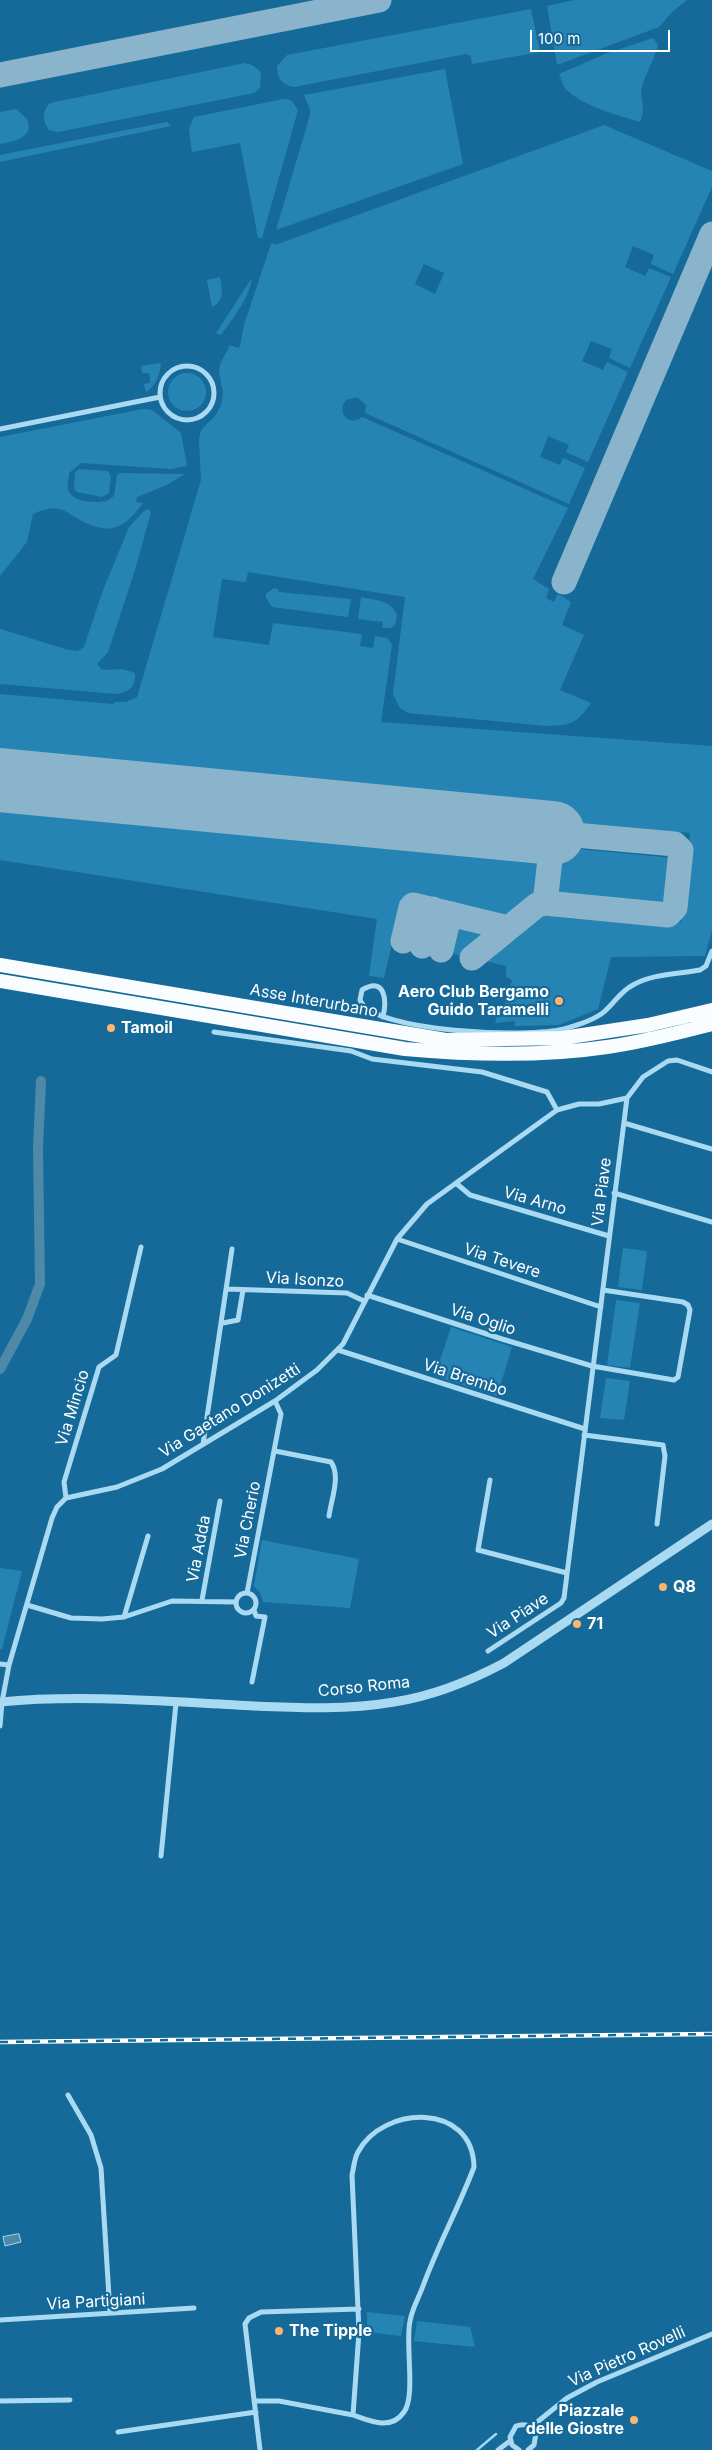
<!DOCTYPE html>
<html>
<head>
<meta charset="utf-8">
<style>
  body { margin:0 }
  #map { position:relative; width:712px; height:2450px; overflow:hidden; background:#166a99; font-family:Inter,sans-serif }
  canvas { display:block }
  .scale { position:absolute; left:530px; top:30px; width:140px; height:22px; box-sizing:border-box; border:2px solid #fff; border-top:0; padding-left:6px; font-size:15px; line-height:18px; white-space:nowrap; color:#fff; -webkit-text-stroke:4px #166a99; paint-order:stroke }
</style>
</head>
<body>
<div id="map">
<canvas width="712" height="2450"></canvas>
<div class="scale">100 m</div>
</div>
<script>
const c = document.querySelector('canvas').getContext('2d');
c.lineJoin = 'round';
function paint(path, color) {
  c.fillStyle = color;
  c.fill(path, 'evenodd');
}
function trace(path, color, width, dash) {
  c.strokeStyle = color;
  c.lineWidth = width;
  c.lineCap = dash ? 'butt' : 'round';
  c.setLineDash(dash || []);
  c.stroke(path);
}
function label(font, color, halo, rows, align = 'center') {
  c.font = font + ' Inter,sans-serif';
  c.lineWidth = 4.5;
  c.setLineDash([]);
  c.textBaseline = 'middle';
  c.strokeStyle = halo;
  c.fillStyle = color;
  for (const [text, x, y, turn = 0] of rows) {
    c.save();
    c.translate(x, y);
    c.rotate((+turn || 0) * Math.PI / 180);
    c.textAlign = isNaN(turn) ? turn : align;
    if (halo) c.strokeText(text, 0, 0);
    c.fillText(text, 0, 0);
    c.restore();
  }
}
paint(new Path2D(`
  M575,0H687L672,12L659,27L557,65L547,6Z
  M531,9L540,52L472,64L471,56L466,54L294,87C282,85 277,78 277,66L287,55Z
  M653,38L658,45C654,60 646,72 642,87C639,99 647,107 640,122C618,115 581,106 565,88C562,84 561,78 559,74L605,54Z
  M245,63L252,65L261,72L260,88L254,93L58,132L49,130C42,120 42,111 50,103Z
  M445,69L463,164L276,230L310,115V109L304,95Z
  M284,99L291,100L298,110L262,238H258L240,143L192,152L189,129L194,117Z
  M16,109L27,119C35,138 14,141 0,144V112Z
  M167,122L171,126L0,162V155Z
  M604,125L712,171V187L673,274L651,264L654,255L633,246L625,267L645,276L649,268L671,277L630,368L609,358L612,349L591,341L582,361L603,370L607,362L628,372L588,462L566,452L569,445L548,436L540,457L560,465L563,458L585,468L569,504L365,413L366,405L357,397L346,400C336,413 349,427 362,417L568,508L533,579L549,589L546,598L554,602L558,594L571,602L562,625L584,635L560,690L591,703C576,724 572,725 547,726L408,713L400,708L393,694L405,597L248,572L246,582L222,579L213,637L269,645L273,623L362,634L360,646L373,648L375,636L387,638L392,645L381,722L712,746V930L705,956L611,957L598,1009L559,1025L515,1026V1021L495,1023L499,1008L504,1007L512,980L506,977V966L478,959L530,916L542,910L681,922L690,833L0,768V694L113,704L115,702H126L137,697L201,480L199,440L201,430L216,415L221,405L223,393L219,372L220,364L230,345L238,348L240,346L244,325L271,244L274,243L275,245ZM424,264L444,273L435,294L415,284Z
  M220,277C222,289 225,301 212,307L207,280Z
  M252,278C249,299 233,318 221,335L216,333Z
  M161,363C160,374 156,386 146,392L144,384L150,383L149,373H142L141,366Z
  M168 392a19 19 0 1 1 38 0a19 19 0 1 1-38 0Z
  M143,409L152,410L181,433L187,466L171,469L81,463L69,473C69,478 67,484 68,489C71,503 96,503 107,501L114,496L117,475L120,473L185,474L167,485L137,497L136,502L143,503C124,529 110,536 80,520C74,517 67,511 60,509C51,507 42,510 33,514L27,542L0,576V437Z
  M79,469L108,471L111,477L109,493L102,497L77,492L74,488L75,473Z
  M149,509L151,512L135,570L108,652L97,664L102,670L122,669L135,673C136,687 129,692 116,694L0,684V629L69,650L78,651L84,647L103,590L129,527L144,511Z
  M274,588L278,589L279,592L351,599L348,617L272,607L266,598V594Z
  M361,597C375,600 391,600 397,615L395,625L391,628H382L383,622L358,619Z
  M0,794L541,845C547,851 546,856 545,863C540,900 533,899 506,922L408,898L398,940L393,939L384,978L369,976L377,919L0,860Z
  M557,847L673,858L676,863L670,904L667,908L660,909L565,899C547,889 555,865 557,847Z
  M421,912L425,913L417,944L407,942L414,916Z
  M440,916L444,917L436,949L426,947L433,921Z
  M460,921L497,930L466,957L446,952L452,926Z
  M623,1248L647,1251L642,1290L618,1287Z
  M616,1300L640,1303L630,1368L607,1365Z
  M451,1327L512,1347L497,1396L435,1376Z
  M606,1378L630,1381L624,1420L600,1418Z
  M262,1540L359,1559L350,1608L263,1602L260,1593L254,1586Z
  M0,1568L22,1571L2,1649H0Z
  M367,2312L405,2316L401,2336L367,2332Z
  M417,2321L470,2327L475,2347L414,2341Z`), '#2684b5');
const water = new Path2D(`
  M19,2234L21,2242L5,2246L3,2237Z`);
paint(water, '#4f89a8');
trace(water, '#9dd8f4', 1);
trace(new Path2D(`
  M477,2450L496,2434`), '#9dd8f4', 2.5);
trace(new Path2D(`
  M0,1369L27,1319L40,1284L38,1148L41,1081`), '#4f89a8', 10);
trace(new Path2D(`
  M0,75L379,0
  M564,582L712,234
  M403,941L411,907L413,905L508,928
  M422,946L430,912L433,909
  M441,950L449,917L452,914
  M472,958L537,905L545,903L668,915L675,908L681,850L675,844L553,833L545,903`), '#8ab4cc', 25);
trace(new Path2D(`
  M0,780L553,833`), '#8ab4cc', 64);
trace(new Path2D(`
  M160 393a27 27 0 1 1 54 0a27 27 0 1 1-54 0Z
  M0,429L160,397
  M383,1017C387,1000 385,976 362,990L360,1000C373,1033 531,1038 564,1029C577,1025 595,1020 605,1011C615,1002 621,991 633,985C652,974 678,974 700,970L706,966L712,951
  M214,1032L351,1051L372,1059L482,1072L547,1092L557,1110
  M624,1123L712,1149
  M457,1184L470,1195L609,1236
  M614,1193L712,1222
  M397,1239L601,1307
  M227,1289L347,1293L364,1301
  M367,1295L502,1339L592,1366L674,1380L678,1377L690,1310L688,1305L683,1302L603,1290
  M223,1323L238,1320L243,1290
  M338,1350L585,1429
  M584,1435L663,1445L665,1456L657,1524
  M203,1444L232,1249
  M275,1451L331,1462C341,1476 331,1500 329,1516
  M490,1480L478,1550L567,1573
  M66,1498L64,1482L99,1367L116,1355L141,1247
  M247,1593L281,1414L275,1401
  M236 1603a10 10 0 1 1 20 0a10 10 0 1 1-20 0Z
  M202,1600L220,1501
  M27,1605L71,1618L102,1619L124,1617L172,1601L236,1602
  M124,1617L148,1536
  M488,1651L561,1603L564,1598L627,1098
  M0,1664L9,1665
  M252,1682L265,1617L256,1616L254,1610
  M0,1726L2,1702L9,1665L52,1518L57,1507L66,1498L117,1487L162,1469L275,1401L317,1370L343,1344L397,1239L427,1204L557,1110L579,1104H599L627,1098L643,1077L668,1061L677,1060L712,1072
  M161,1856L176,1703
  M68,2095L91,2135L101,2168L110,2313
  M0,2320L194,2308
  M0,2401L70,2400
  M254,2401H279L353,2415L359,2332L352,2175C354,2167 354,2159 358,2152C383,2105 473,2102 474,2167C459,2207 438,2245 423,2286C419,2297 412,2309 410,2321C405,2344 416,2396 404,2412C391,2431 370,2421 353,2415
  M531,2427L567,2398L597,2382L712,2334
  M118,2432L256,2412
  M260,2450L245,2324L249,2318L261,2312L359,2309
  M498,2450L510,2441
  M519,2450L512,2445L510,2437L516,2426C524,2423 532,2425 536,2433L534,2445L528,2450`), '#aadaf2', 5);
trace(new Path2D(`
  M0,1702C84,1694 170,1702 254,1706C301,1708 348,1710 394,1702C433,1696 470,1681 504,1663L712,1524`), '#aadaf2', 9);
trace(new Path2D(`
  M0,965L446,1040L563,1038L648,1025L712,1010
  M0,981L405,1049C472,1055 540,1057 607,1047C643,1042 677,1033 712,1024`), '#fafdff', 14);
const rail = new Path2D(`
  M0,2042L712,2034`);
trace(rail, '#fff', 4.5);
trace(rail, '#166a99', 2.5, [8]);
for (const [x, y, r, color] of [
  [559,1001,5,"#ffb56b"],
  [111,1028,5,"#ffb56b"],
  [663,1587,5,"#ffb56b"],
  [577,1624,5,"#ffb56b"],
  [279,2331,5,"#ffb56b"],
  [634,2420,5,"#ffb56b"]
]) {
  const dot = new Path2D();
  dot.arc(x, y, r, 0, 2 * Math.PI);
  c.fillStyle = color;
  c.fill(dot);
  trace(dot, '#166a99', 2);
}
label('bold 16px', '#fff', '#166a99', [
  ["Aero Club Bergamo",549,992,"right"],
  ["Guido Taramelli",549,1010,"right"],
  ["Tamoil",121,1028],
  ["Q8",673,1587],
  ["71",587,1624],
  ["The Tipple",289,2331],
  ["Piazzale",624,2411,"right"],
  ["delle Giostre",624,2429,"right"]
], 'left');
label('16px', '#fff', '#166a99', [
  ["Asse Interurbano",314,1001,10],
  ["Via Piave",602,1192,-83],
  ["Via Arno",535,1201,16],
  ["Via Tevere",502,1261,18],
  ["Via Isonzo",305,1280,3],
  ["Via Oglio",483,1320,18],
  ["Via Brembo",465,1378,18],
  ["Via Mincio",73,1408,-73],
  ["Via Gaetano Donizetti",230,1411,-32],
  ["Via Cherio",248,1520,-79],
  ["Via Adda",199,1549,-79],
  ["Via Piave",518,1616,-33],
  ["Corso Roma",364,1687,-6],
  ["Via Partigiani",96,2302,-3],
  ["Via Pietro Rovelli",627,2357,-24]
]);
</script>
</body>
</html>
